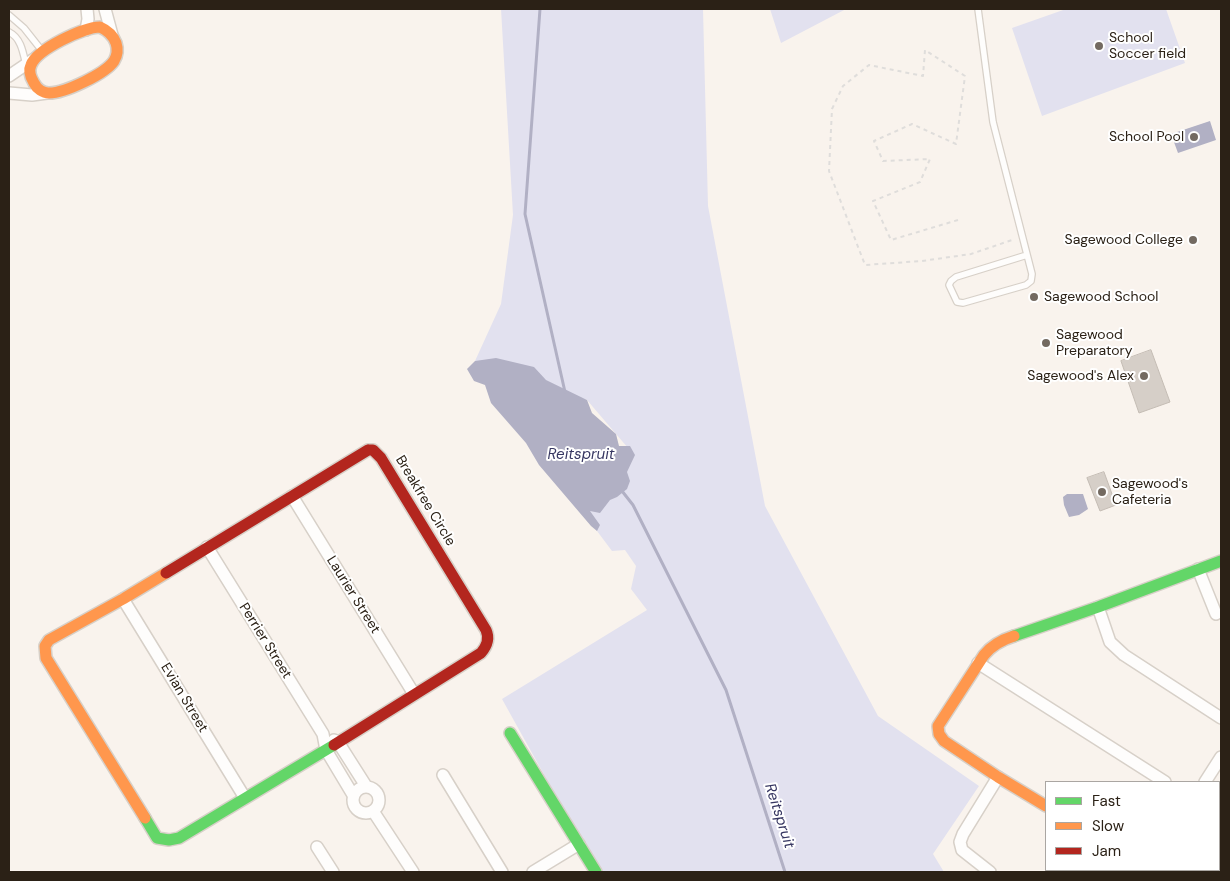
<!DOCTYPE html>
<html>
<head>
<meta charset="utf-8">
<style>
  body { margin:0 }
  #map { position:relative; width:1230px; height:881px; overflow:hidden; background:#f9f3ed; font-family:"DM Sans",sans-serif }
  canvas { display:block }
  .frame { position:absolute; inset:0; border:10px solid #2b2116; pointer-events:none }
  .legend { position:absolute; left:1045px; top:781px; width:175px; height:90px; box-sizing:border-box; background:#fff; border:1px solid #aaa6a2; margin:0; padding:6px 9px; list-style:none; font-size:15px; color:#2b2116 }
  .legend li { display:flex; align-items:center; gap:10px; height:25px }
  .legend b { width:25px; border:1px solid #aaa6a2 }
</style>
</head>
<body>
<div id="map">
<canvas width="1230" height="881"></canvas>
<div class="frame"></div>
<ul class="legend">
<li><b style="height:6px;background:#63d668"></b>Fast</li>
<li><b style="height:6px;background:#ff974d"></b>Slow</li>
<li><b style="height:6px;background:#b3261e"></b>Jam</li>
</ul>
</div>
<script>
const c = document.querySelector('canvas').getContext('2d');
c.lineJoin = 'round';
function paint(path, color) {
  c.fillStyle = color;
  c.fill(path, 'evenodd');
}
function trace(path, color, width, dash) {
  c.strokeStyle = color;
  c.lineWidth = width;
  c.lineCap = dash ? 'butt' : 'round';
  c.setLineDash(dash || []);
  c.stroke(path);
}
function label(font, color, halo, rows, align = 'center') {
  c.font = font + ' "DM Sans",sans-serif';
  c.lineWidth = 4;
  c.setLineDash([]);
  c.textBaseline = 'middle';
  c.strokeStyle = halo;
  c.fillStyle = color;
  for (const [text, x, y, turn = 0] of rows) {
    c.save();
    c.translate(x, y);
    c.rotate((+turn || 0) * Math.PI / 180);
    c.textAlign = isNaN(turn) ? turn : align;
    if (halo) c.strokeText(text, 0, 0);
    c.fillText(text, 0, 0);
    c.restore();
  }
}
paint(new Path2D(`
  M501,9H703L708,206L765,506L878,716L979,786L933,854L944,872H598L502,699L647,610L631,589L636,566L625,550L612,551L597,531L589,510L634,455L587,400L475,361L501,304L513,215Z
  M770,9H846L781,43Z
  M1066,9H1166L1185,63L1042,116L1012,28Z`), '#e2e1ef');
paint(new Path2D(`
  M1210,121L1216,140L1178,153L1171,134Z
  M496,358L534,367L546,380L587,400L592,413L616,434L619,446H630L635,455L627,472L630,481L627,489L617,497L610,500L600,513L590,511L600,525L597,531L591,526L539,465L526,443L491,403L485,385L474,381L467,369L475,361Z
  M1067,494H1083L1088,509L1079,515L1069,517L1064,505L1063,497Z`), '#b1b0c4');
trace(new Path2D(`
  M540,9L525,214L565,392
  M622,491L633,505L726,690L785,872`), '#b1b0c4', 3);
const building = new Path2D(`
  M1151,350L1170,402L1139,413L1121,361Z
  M1104,472L1116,505L1100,511L1087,478Z`);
paint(building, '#d6cfc8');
trace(building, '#c4bcb4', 1);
const lane = new Path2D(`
  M978,9L993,122L1032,274L1031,281L1026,285L963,303L957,302L949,285L951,281L956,277L1027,255
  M9,15L24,28L43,52
  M9,32C21,38 23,52 26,65`);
const street = new Path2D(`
  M105,9L112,35
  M86,30L88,19L87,9
  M9,76L34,59
  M9,93L32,95L47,93
  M292,496L414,694
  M207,547L323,734L326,750L353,795
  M1198,569L1216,614
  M123,599L245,798
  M1098,607L1110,642L1124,655L1221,718
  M978,663L1165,782
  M334,740L338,742L366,786
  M443,775L502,872
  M1205,782L1221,757
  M353 800a13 13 0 1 1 26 0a13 13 0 1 1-26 0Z
  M373,811L413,872
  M1219,816L1221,818
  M317,847L333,872
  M1143,870L1146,872
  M533,872L579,844
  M990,872L962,850L960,842L963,834L998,777`);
const fast = new Path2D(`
  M1014,636L1098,607L1221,561
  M510,733L596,872
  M145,818L157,838L169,840L179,838L334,745`);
const slow = new Path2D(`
  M100,27C107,30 113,35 116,43C118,49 117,56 114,61C105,74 65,93 49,93C43,93 37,89 34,83C31,78 28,71 31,65C37,49 84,27 100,27Z
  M1014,636C1001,640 992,645 984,655L938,726L939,734L944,741L998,777L1046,806
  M145,818L46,658L45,646L49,640L123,599L166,573`);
const jam = new Path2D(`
  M166,573L368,450
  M334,745L481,653C487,646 490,639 486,630L381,458L373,450H368`);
trace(lane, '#d7d0c8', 8);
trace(street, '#d7d0c8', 14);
trace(fast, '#d7d0c8', 14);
trace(slow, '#d7d0c8', 14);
trace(jam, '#d7d0c8', 14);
trace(new Path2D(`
  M958,220L891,240L873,201L920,182L930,159L883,161L874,141L912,124L956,144L965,76L925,50L923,76L869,65L843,86L832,109L829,171L865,265L922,261L971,254L1015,239`), '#dfdddb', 2, [4, 4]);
trace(lane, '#fefdfc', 5.5);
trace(street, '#fefdfc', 11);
trace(fast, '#63d668', 11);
trace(slow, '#ff974d', 11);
trace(jam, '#b3261e', 11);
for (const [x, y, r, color] of [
  [1099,46,5,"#736a61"],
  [1194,137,5,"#736a61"],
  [1193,240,5,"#736a61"],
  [1034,297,5,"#736a61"],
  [1046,343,5,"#736a61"],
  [1144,376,5,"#736a61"],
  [1102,492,5,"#736a61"]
]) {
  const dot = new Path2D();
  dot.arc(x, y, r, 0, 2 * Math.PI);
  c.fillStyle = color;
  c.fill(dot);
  trace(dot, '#fff', 2);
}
label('14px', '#2b2116', '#fff', [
  ["School",1109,38],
  ["Soccer field",1109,54],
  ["School Pool",1184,137,"right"],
  ["Sagewood College",1183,240,"right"],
  ["Sagewood School",1044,297],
  ["Sagewood",1056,335],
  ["Preparatory",1056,351],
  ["Sagewood's Alex",1134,376,"right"],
  ["Sagewood's",1112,484],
  ["Cafeteria",1112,500]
], 'left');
label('14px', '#2b2116', '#fff', [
  ["Breakfree Circle",425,501,59],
  ["Laurier Street",353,595,58],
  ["Perrier Street",265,641,58],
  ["Evian Street",184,698,59]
]);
label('italic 15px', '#373762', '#fff', [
  ["Reitspruit",581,455],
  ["Reitspruit",779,816,72]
]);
</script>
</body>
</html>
